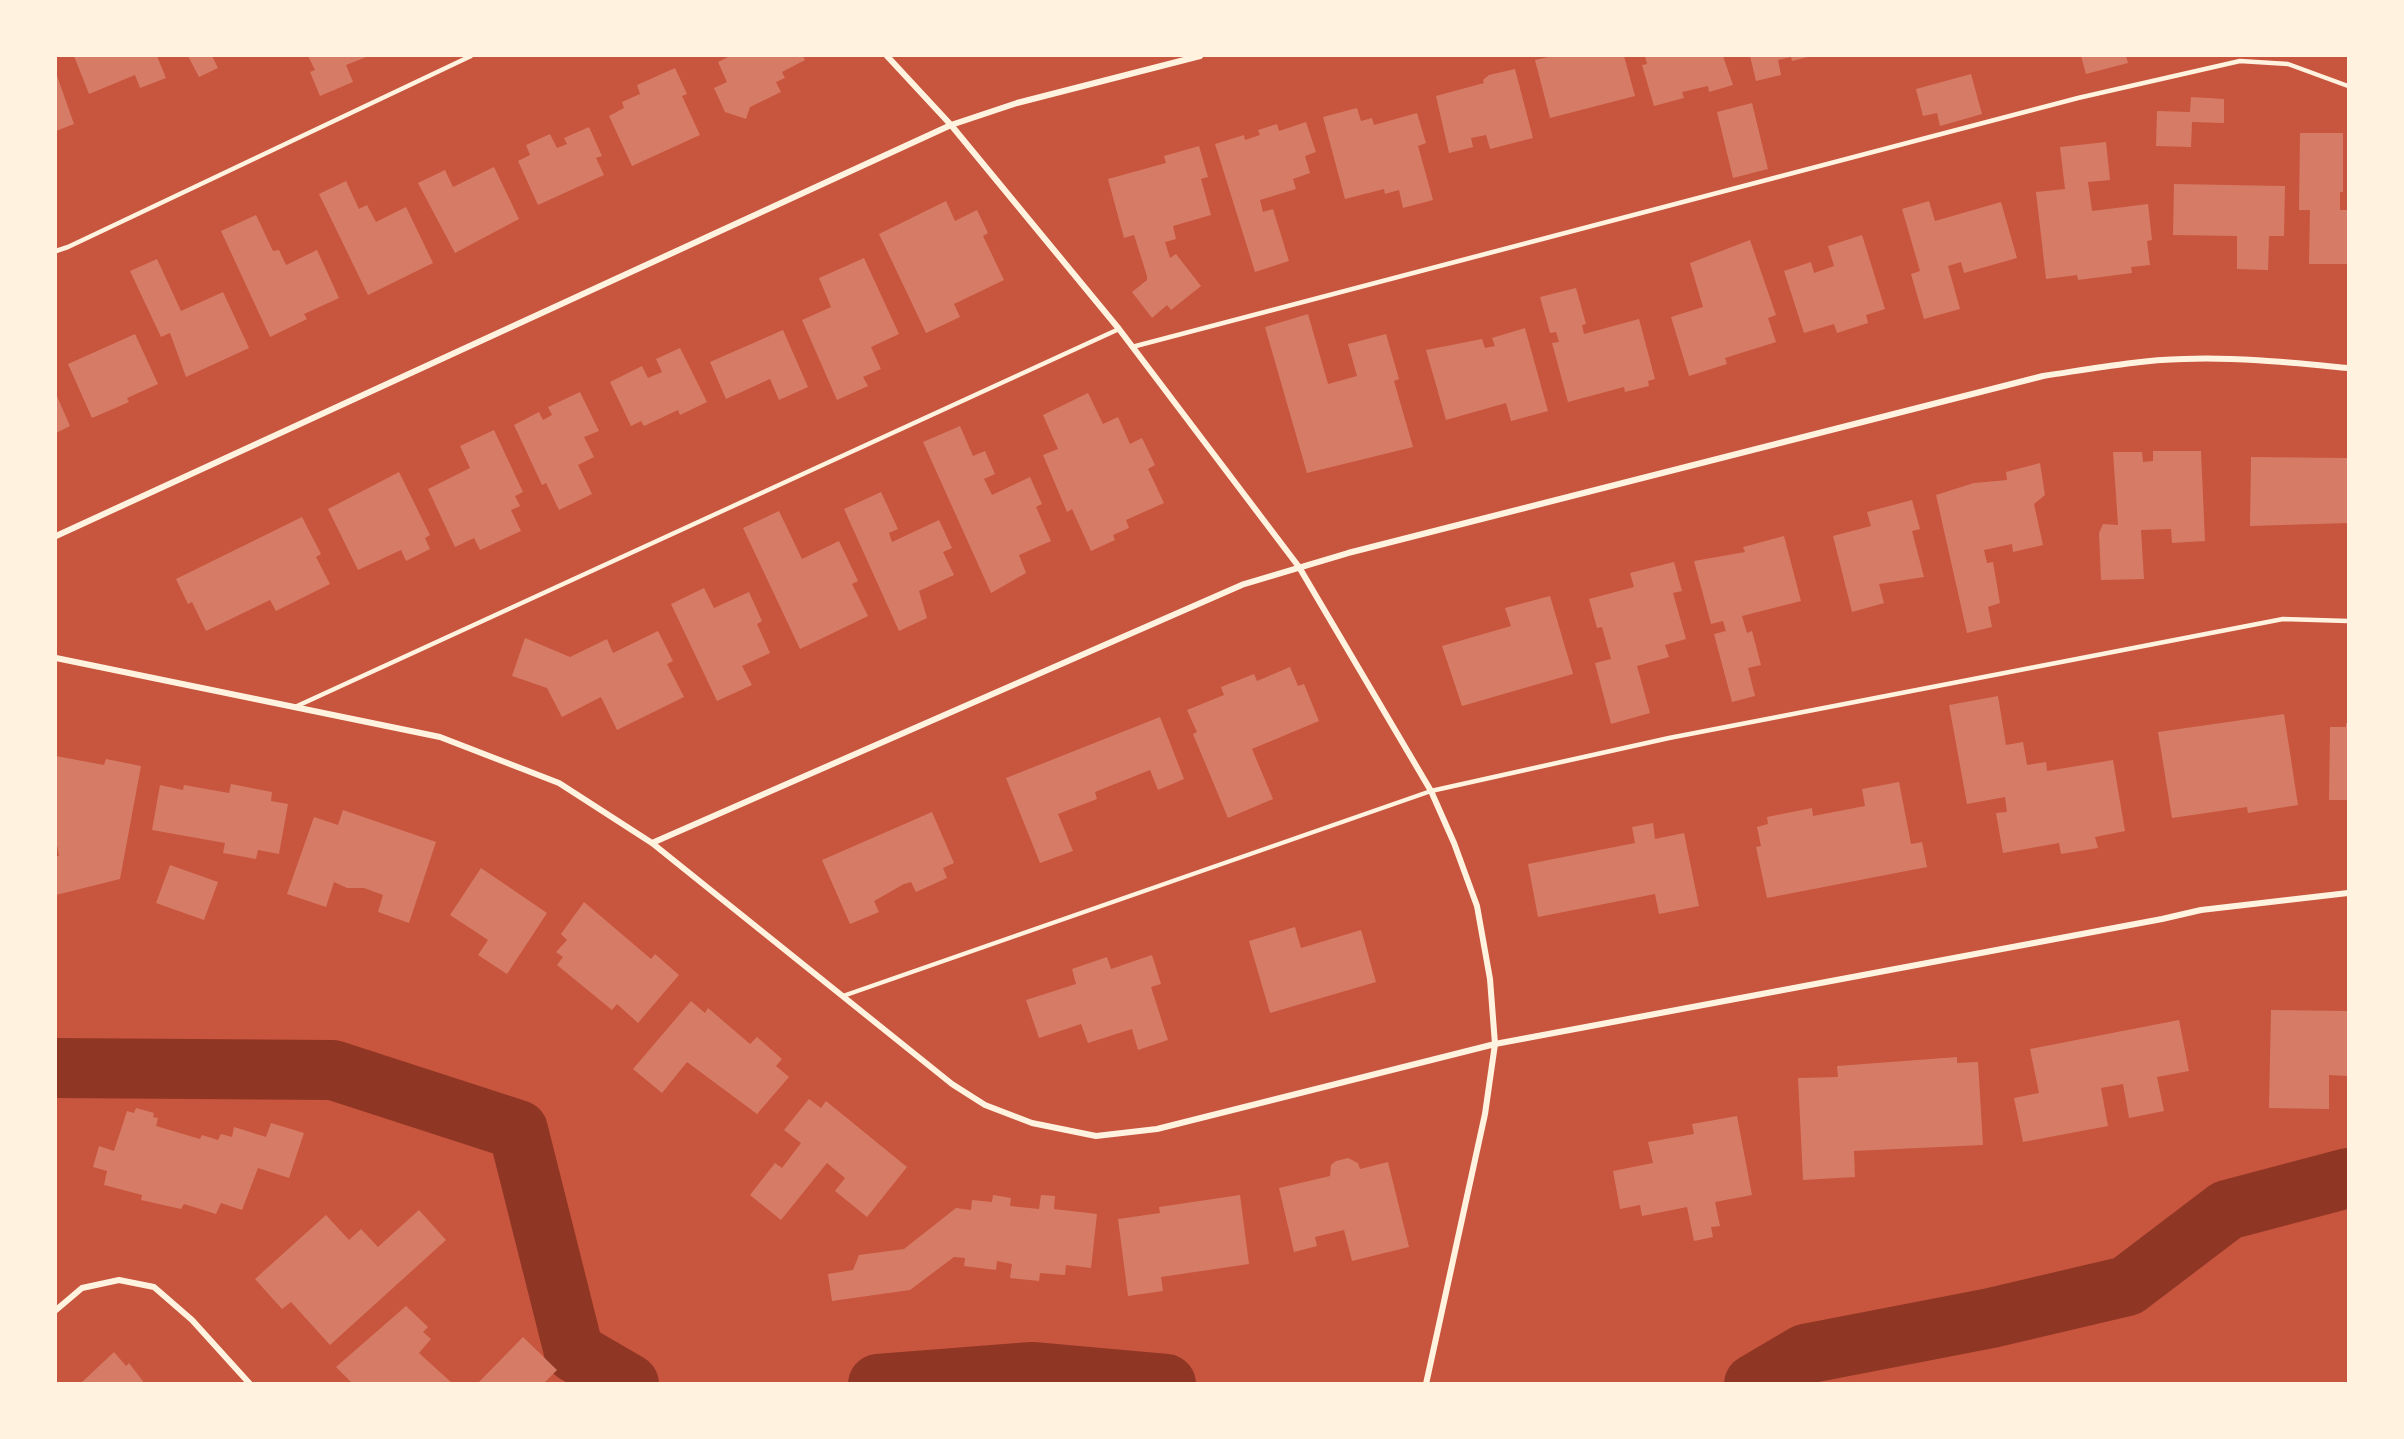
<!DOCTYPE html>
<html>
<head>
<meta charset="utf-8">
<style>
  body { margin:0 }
  #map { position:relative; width:2404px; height:1439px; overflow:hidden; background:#c8553d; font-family:"Asap Condensed",sans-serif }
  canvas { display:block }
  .frame { position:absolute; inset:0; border:57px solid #fff3e0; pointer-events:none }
</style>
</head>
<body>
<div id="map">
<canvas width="2404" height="1439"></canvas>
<div class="frame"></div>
</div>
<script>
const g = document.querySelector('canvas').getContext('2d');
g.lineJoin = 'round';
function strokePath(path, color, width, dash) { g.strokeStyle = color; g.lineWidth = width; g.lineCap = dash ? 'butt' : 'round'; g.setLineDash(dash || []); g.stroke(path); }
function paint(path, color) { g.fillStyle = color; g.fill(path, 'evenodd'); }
strokePath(new Path2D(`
  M56,1068L333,1070L518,1130L574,1352L629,1384
  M878,1384L1032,1372L1166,1384
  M1754,1384L1805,1354L1991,1318L2127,1286L2227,1210L2348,1178`), '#8f3625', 60);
paint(new Path2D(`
  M74,56H157L166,78L140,88L135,75L89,94Z
  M188,56H212L218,68L199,77Z
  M308,56H369L346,65L353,82L320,96L310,72L315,70Z
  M730,56H803L805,60L782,72L785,78L776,82L781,92L750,107L746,119L725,112L714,88L727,82L718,62Z
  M1553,56H1624L1635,96L1550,118L1535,60Z
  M1645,56H1723L1733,85L1709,92L1708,86L1682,92L1684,98L1654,106L1642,65L1647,64Z
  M1750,56H1812L1792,61L1791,57L1778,60L1781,75L1756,81Z
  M2081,56H2126L2128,63L2086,74Z
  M675,68L687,94L682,96L700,135L632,166L609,116L624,108L622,102L640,94L637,85Z
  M1515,69L1533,138L1490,149L1486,135L1471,138L1473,147L1449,153L1436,96L1484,83L1483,80L1489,75Z
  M56,73L74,124L56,131Z
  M1971,74L1982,114L1940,126L1937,113L1923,116L1916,89Z
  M2191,97L2224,99V123L2192,122L2191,147L2156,146L2157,111L2190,112Z
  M1752,103L1768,169L1733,178L1717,112Z
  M1357,108L1361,121L1372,118L1374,125L1417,113L1426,143L1418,146L1433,200L1403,208L1399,190L1385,194L1384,189L1345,199L1323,117Z
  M1306,122L1316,152L1305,156L1310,173L1293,179L1296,189L1260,200L1263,212L1273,209L1289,261L1255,272L1215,144L1244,135L1245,140L1260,135L1258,130L1277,124L1279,131Z
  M589,127L602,156L596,158L604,175L538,205L518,161L530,155L526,145L550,134L557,148L567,144L564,138Z
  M2300,133H2343V192H2340V210H2348V264H2309L2310,210H2299Z
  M2106,142L2110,180L2088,182L2092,211L2148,204L2152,240L2147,241L2150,265L2131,267L2132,273L2078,280L2077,275L2046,279L2036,192L2065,189L2060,147Z
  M1199,146L1208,177L1201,179L1211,215L1173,226L1176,239L1165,242L1170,258L1176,254L1201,286L1171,310L1167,305L1152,318L1132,292L1147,280V276L1134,235L1124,238L1108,179L1166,163L1164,156Z
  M494,167L519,219L455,253L418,183L445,170L453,187Z
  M346,181L359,209L367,205L376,222L406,207L433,263L368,295L319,194Z
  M2174,184L2285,186L2284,236H2269L2268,270L2237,269V236L2173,235Z
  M946,201L955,221L977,210L988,233L983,236L1004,280L954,304L960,317L926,333L879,234Z
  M1929,201L1935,221L2001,202L2017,258L1964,273L1961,262L1948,266L1960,309L1924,319L1911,274L1920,271L1902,209Z
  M256,215L273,251L279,250L286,265L317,250L339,298L304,314L307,319L270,337L221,231Z
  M1862,235L1885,309L1866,315L1868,323L1837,333L1834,324L1804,333L1784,271L1811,262L1814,273L1834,266L1828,246Z
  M1750,240L1776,315L1768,318L1776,342L1725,358L1727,364L1689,376L1671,317L1703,307L1690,263Z
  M864,258L899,334L871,347L881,369L863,377L868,386L837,400L802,320L831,307L819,278Z
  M157,259L181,311L223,292L249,348L186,377L170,333L161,337L130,271Z
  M1576,288L1586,324L1582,325L1584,334L1639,319L1655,379L1648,381L1649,386L1625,392L1624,387L1568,402L1552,343L1559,342L1556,332L1550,333L1540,297Z
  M1308,314L1328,384L1357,376L1348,344L1386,334L1399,379L1394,381L1413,447L1307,473L1265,327Z
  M1525,328L1548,411L1511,421L1506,403L1446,420L1426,350L1482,339L1485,348L1495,346L1492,338Z
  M783,330L808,387L779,400L770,379L726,399L710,362Z
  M135,334L158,384L127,398L129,402L92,418L68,364Z
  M680,348L707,402L680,415L678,410L644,426L641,421L631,426L610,382L642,366L648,378L662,372L656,359Z
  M580,392L599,431L584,437L594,457L578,465L592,494L559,510L546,483L542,485L514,425L539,412L543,420L552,415L548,407Z
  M1088,393L1103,424L1118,417L1130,444L1142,438L1155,465L1148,469L1164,503L1126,520L1129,528L1113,535L1115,540L1091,551L1072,509L1067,512L1043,455L1058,449L1043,415Z
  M56,394L70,426L56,433Z
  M960,426L973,456L985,451L995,474L984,479L992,495L1030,477L1042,504L1036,507L1051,541L1019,555L1026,573L991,593L923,442Z
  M494,430L523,492L515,496L520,506L511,510L521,531L480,550L474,538L455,547L428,489L470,468L460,446Z
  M2153,451H2201L2205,541L2172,543L2171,529L2141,530L2144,579L2101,580L2099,533L2103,524L2118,525L2113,452H2142L2143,462L2153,461Z
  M2251,457L2348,458V523L2250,526Z
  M2040,463L2045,495L2034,504L2043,545L2013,552L2012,544L1984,550L1987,563L1993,562L2000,603L1988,607L1992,627L1967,633L1936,495L1974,483L2007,480L2006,472Z
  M399,472L430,535L425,538L430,549L406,561L401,550L358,570L328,509Z
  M881,492L898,529L889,533L892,542L939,520L952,548L943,552L954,575L919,591L927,618L899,631L844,509Z
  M1912,500L1920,529L1912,531L1924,577L1879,584L1884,603L1852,612L1833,536L1871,526L1867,512Z
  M779,511L802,559L839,541L858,581L852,584L868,616L800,649L743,528Z
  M302,517L321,554L316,557L330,584L276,611L270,600L206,631L192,602L188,604L176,579Z
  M1784,536L1801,601L1742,616L1747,633L1752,631L1761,665L1748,668L1755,696L1732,702L1714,634L1726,631L1723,621L1711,624L1694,561L1745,552L1743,547Z
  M1674,562L1682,591L1673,593L1686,639L1665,645L1669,657L1637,666L1650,713L1611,724L1595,663L1611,659L1602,627L1597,628L1589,599L1634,587L1630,573Z
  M704,588L714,608L749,592L762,621L757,624L770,653L742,666L752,685L717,701L671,604Z
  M1550,596L1573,674L1462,706L1442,646L1511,626L1505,608Z
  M658,631L673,661L667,664L684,697L617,730L601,697L562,717L547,688L512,676L525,638L570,657L607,639L613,653Z
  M1290,667L1298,686L1304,684L1319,721L1252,749L1273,799L1228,818L1193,734L1197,732L1187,710L1224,695L1221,687L1254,674L1257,681Z
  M1998,696L2006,745L2023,742L2027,765L2046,762L2047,771L2113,760L2125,831L2095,837L2098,848L2061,854L2059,843L2003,853L1996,813L2007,812L2005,797L1967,804L1949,705Z
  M2284,714L2298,805L2248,813L2247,807L2172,818L2158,732Z
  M1160,717L1184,779L1158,790L1150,770L1095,792L1097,799L1058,814L1073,851L1040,863L1006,778Z
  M2346,723H2348V800H2329L2330,727H2346Z
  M56,756L104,765L106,759L141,766L120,879L56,895V856H59L56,839Z
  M1899,782L1911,844L1922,842L1927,867L1767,898L1756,847L1761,846L1757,827L1768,824L1767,817L1812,808L1813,816L1865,806L1862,789Z
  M231,784L272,792L271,801L288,804L279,854L258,850L256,859L223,853L225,843L152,830L160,785L183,790L184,785L229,793Z
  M343,810L436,842L409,923L378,912L383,895L364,888H347L334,882L326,907L287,894L314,817L338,825Z
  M932,812L954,863L943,868L947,878L916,892L911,882L904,884L874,901L879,912L850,924L822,860Z
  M1653,823L1655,839L1684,833L1699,906L1659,914L1655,894L1538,917L1528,864L1635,843L1632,827Z
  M170,865L218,882L204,920L156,903Z
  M481,868L547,913L507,974L478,955L488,940L450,915Z
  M584,902L651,959L655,954L679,975L638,1023L617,1004L612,1010L557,965L563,957L556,952L567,940L561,934Z
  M1295,927L1301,948L1361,930L1376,982L1270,1013L1249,941Z
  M1152,955L1161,984L1151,987L1168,1040L1138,1050L1132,1029L1088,1043L1081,1024L1039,1038L1026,1000L1076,984L1072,969L1107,957L1111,969Z
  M691,1001L705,1013L708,1008L750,1044L757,1037L782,1059L776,1066L789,1077L757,1114L687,1062L662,1093L633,1069Z
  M2271,1010L2348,1011V1076L2329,1075V1109L2269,1108Z
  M2179,1020L2189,1071L2157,1077L2164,1111L2129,1118L2123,1084L2101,1088L2108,1126L2023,1142L2014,1098L2039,1093L2030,1049Z
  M1957,1057V1063L1978,1062L1983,1145L1854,1151L1855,1177L1803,1180L1798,1078L1838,1077L1837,1066Z
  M809,1099L821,1108L826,1101L907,1167L867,1217L835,1191L845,1178L827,1163L781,1220L750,1195L775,1163L782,1168L801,1143L784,1130Z
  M136,1108L154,1113L153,1117L158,1118L156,1126L200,1139L202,1135L218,1140L221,1134L232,1137L234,1127L266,1137L271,1123L304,1133L289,1178L258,1168L242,1210L221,1203L216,1214L184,1204L181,1209L141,1200L142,1195L104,1185L107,1171L93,1167L99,1146L114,1151L127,1111L134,1113Z
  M1737,1116L1752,1195L1715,1202L1720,1226L1711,1227L1713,1237L1694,1241L1687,1207L1642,1216L1640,1205L1620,1209L1613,1171L1653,1163L1648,1142L1694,1134L1692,1124Z
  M1348,1158L1358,1163L1360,1169L1388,1162L1409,1247L1352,1261L1344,1230L1315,1237L1317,1246L1294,1252L1279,1188L1330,1176L1331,1165L1336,1161Z
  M993,1195L1011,1198L1010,1206L1039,1209L1041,1195L1055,1196L1054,1209L1097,1214L1091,1268L1066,1265L1065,1275L1040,1273L1039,1281L1010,1278L1012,1264L997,1261L996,1270L964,1266L965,1258L954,1257L910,1290L832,1301L828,1274L853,1270L859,1255L904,1249L956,1208L971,1210L972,1200L992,1202Z
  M1240,1195L1249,1264L1161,1277L1163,1291L1128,1296L1118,1219L1160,1213L1159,1207Z
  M419,1210L446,1240L330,1345L291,1302L282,1309L255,1279L326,1215L349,1240L361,1229L378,1247Z
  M406,1306L428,1327L423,1332L431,1339L419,1353L453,1384H353L336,1367Z
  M523,1337L557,1370L543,1384H477Z
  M114,1352L126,1366L129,1363L145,1384H80Z`), '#d67c66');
strokePath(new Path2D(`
  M56,251L68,247L471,56
  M1132,347L2078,98L2240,61L2288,64L2348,86
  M295,707L1119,329
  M843,996L1431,791L1669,738L2283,619L2348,621`), '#fff3e0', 4.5);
strokePath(new Path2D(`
  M887,56L951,125L1119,329L1299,567L1431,791L1454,843L1477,906L1490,979L1495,1044L1485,1114L1426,1384
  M56,536L951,125L1017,103L1200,56
  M56,658L440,737L559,783L652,843L952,1084L985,1105L1032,1123L1096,1136L1157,1129L1495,1044L2162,919L2201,910L2348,893
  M652,843L1244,584L1348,553L2043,376C2090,369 2137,360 2184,359C2239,357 2294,363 2348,368
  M56,1310L82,1288L119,1280L154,1287L192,1320L250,1384`), '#fff3e0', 6);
</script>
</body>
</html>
